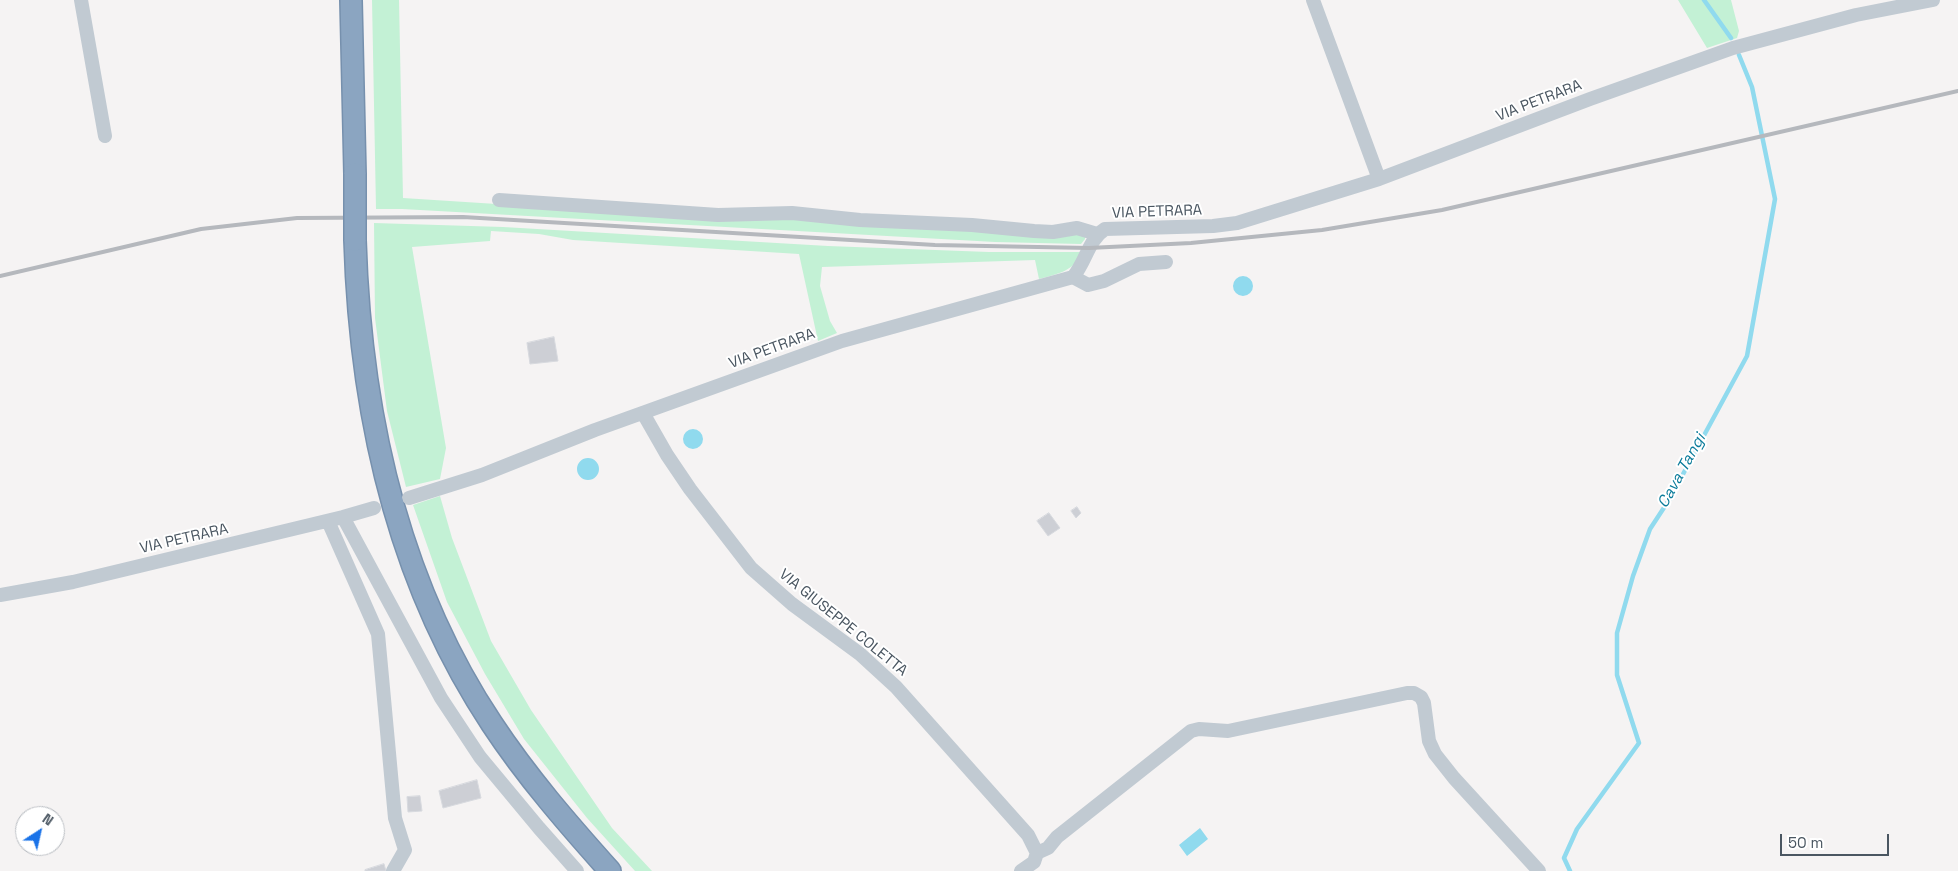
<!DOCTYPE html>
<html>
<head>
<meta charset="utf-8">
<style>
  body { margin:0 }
  #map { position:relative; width:1958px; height:871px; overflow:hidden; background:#f5f3f3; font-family:"Space Grotesk",sans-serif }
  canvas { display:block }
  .north { position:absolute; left:15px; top:806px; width:50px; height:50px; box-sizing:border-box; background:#fff; border:1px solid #b7bbc0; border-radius:50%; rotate:35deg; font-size:14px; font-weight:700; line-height:20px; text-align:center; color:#4a5661 }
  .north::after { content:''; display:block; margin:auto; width:18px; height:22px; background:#1a73e8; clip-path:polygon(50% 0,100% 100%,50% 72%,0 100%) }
  .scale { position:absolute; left:1780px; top:834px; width:109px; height:22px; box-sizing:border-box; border:2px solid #4a5661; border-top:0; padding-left:6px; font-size:15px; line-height:18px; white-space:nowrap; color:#4a5661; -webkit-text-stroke:4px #fff; paint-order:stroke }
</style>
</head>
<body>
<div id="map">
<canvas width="1958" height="871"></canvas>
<div class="north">N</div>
<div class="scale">50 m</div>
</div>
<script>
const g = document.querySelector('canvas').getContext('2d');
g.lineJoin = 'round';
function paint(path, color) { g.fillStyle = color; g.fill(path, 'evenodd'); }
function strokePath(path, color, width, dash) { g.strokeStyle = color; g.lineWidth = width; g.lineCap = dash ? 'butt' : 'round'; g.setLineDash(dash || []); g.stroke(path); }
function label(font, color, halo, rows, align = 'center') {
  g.font = font + ' "Space Grotesk",sans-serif'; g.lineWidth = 4; g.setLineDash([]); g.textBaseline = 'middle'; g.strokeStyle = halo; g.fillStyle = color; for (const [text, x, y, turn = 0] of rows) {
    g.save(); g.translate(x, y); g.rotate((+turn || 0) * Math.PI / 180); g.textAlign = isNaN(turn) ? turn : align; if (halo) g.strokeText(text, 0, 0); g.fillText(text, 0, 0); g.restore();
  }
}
paint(new Path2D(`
  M372,0H399L403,198L699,217H793L1083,234L1085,235V239L1081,244L995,242L402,209H376Z
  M1678,0H1731L1739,31L1737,38L1707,48Z
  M374,223L503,227L828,246L989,252H1084C1071,272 1061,273 1039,279L1035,260L822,267L820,286L830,321L837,333L818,341L799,254L573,240L539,234L491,231L490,241L412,247L446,448L440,479L406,487L387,411L375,318Z
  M440,496L452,538L491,641L531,710L612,828L652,871H635L587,818L524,739L485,674L447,602L413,505Z`), '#c3f1d5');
paint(new Path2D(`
  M1233 286a10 10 0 1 1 20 0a10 10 0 1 1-20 0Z
  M683 439a10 10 0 1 1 20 0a10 10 0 1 1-20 0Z
  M577 469a11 11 0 1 1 22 0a11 11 0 1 1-22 0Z
  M1200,828L1208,839L1187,856L1179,845Z`), '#90daee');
strokePath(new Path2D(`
  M1704,0L1731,38
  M1570,871L1564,858L1577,829L1639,743L1617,675V633L1633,576L1650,529L1669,500L1747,356L1775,199L1752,87L1739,55`), '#90daee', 4.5);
const building = new Path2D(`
  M554,337L558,361L530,364L527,343Z
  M1077,507L1081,513L1076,518L1071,511Z
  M1049,513L1060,528L1048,536L1037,521Z
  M477,780L481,798L443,808L439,791Z
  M420,796L422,811L408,812L407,797Z
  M384,864L386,871H365V870Z`);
paint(building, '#cdcfd5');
strokePath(building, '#d7d9de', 1);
const highway = new Path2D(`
  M351,0L355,174
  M355,240C360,410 397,581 492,724C527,777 568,824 610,871`);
strokePath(highway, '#7690ad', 24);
strokePath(new Path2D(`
  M81,0L105,136
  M1313,0L1379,179
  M499,200L718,215L792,213L860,220L972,225L1034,231L1053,232L1077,228L1097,234
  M1073,277L1088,285L1104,281L1139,264L1166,262
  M643,413L667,455L690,489L751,568L792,604L860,654L896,687L1028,835L1037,853L1034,862L1021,871
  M409,498L482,475L595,430L842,341L1073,277C1086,262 1088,240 1105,229L1213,226L1237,223L1379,179L1590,99L1733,48L1856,15L1933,0
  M343,517L441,698L480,757L539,828L577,871
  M328,521L378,634L395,818L405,850L393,871
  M0,595L73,582L343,517L374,508
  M1037,853L1048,848L1057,837L1191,731L1199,729L1228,731L1407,693H1414L1421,697L1424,703L1429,741L1435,754L1454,778L1539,871`), '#c1cad2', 14);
strokePath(highway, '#8ba5c1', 21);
strokePath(new Path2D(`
  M0,276L201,229L297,218L463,217L935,245L1089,248L1191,243L1322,230L1442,210L1958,91`), '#b5b8bd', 4);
const highwayBridge = new Path2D(`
  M355,174V240`);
strokePath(highwayBridge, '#7690ad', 24, []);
strokePath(highwayBridge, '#8ba5c1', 21);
label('15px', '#4a5661', '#fff', [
  ["VIA PETRARA",1539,101,-21],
  ["VIA PETRARA",1157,212,-2],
  ["VIA PETRARA",772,349,-20],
  ["VIA PETRARA",184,539,-13],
  ["VIA GIUSEPPE COLETTA",843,623,39]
]);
label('italic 16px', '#0c7c9b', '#fff', [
  ["Cava Tangi",1682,471,-61]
]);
</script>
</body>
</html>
